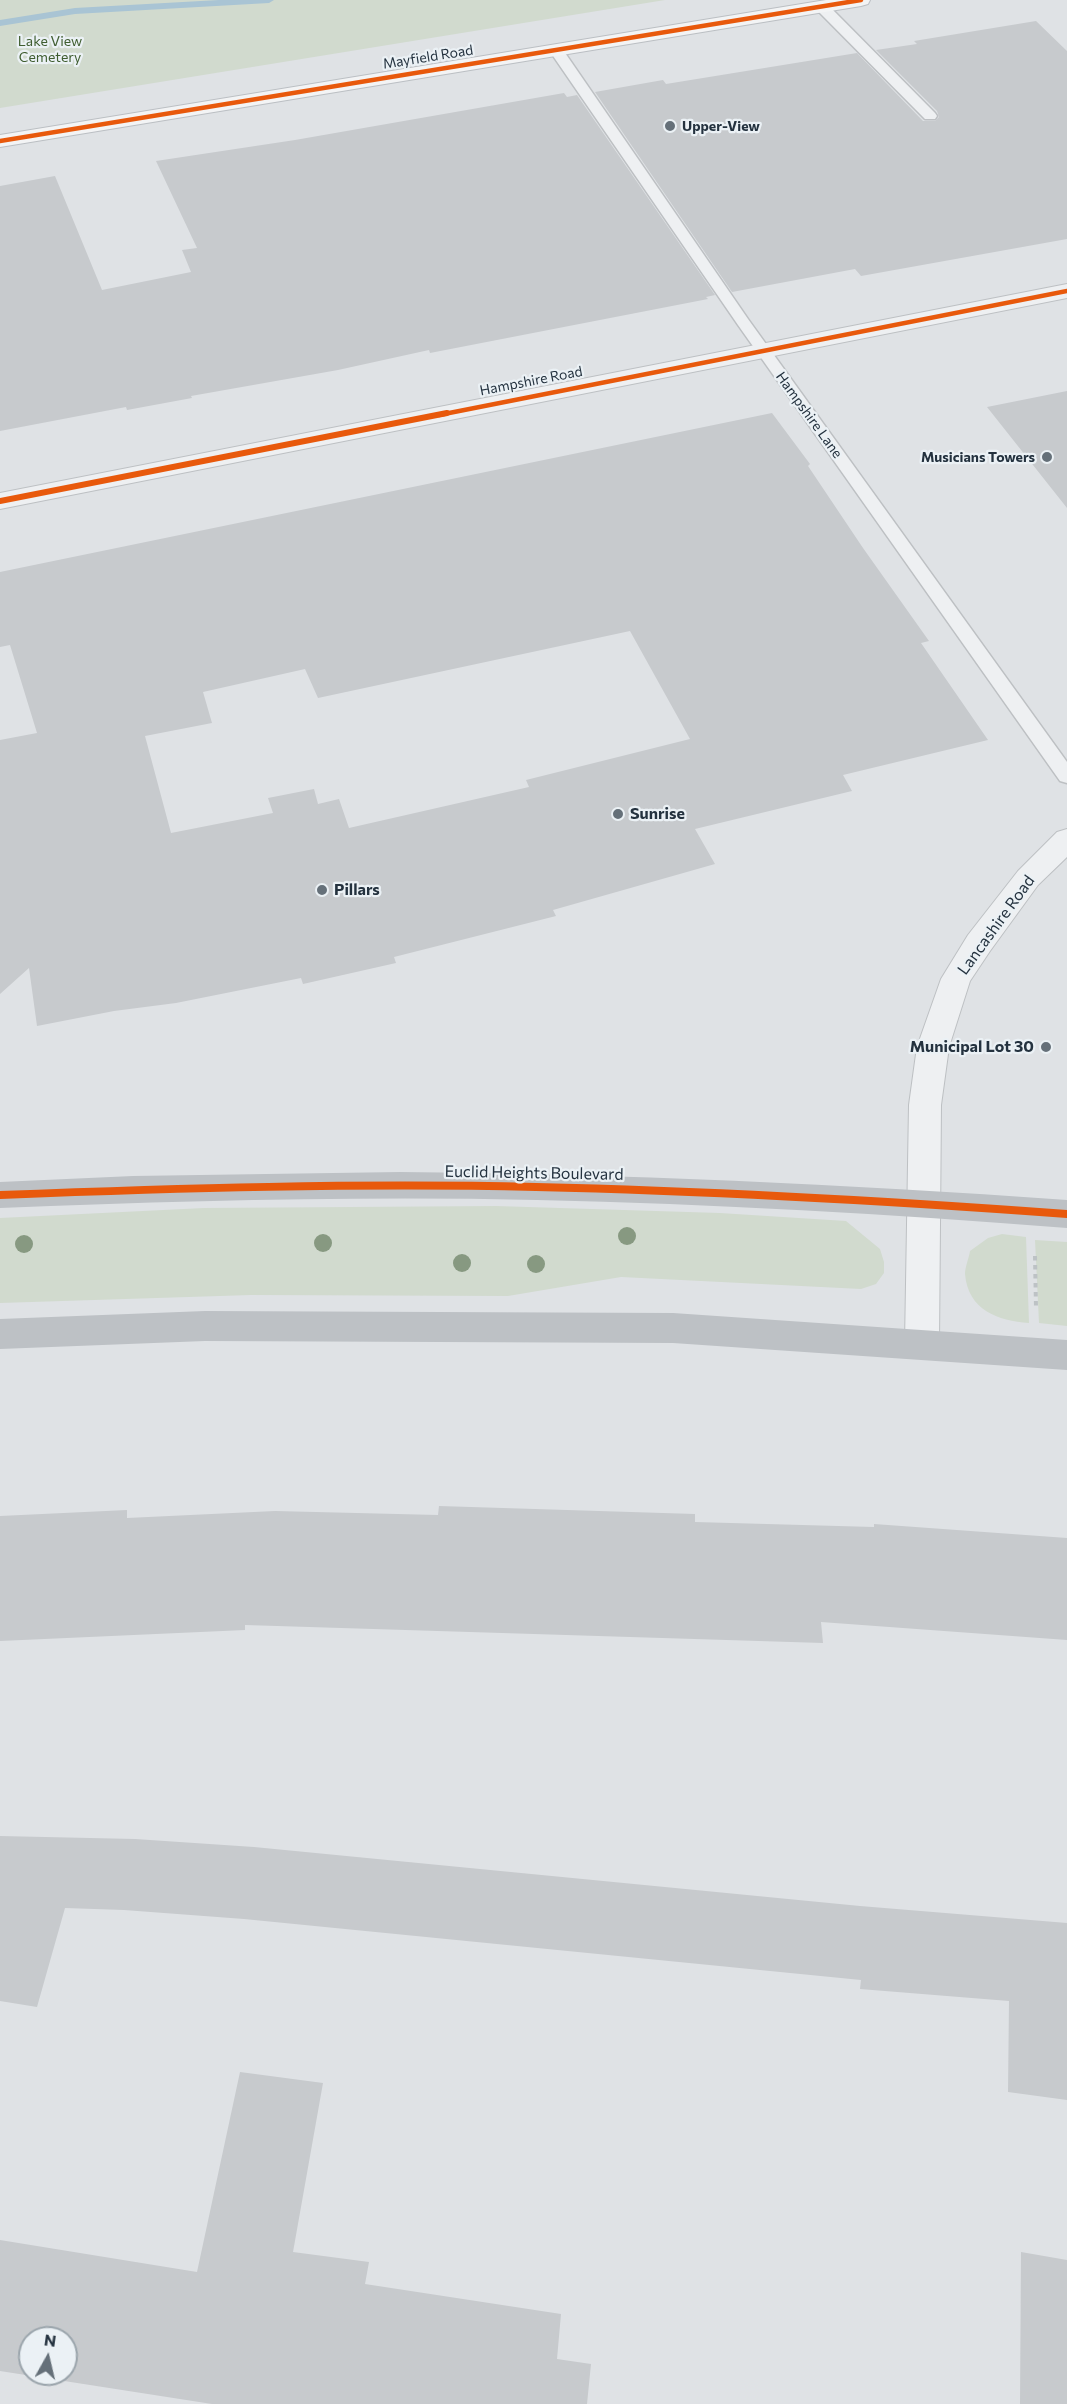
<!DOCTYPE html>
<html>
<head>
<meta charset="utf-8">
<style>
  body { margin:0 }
  #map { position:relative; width:1067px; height:2404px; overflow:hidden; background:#dfe2e5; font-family:Commissioner,sans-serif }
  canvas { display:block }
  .north { position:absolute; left:18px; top:2326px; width:60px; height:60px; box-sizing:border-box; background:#ebf1f5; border:2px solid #9ba5ac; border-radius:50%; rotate:8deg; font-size:16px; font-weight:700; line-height:24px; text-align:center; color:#24323f }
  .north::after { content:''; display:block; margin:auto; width:21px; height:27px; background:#657079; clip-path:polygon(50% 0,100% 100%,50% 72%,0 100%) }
</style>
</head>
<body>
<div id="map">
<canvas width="1067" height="2404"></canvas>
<div class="north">N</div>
</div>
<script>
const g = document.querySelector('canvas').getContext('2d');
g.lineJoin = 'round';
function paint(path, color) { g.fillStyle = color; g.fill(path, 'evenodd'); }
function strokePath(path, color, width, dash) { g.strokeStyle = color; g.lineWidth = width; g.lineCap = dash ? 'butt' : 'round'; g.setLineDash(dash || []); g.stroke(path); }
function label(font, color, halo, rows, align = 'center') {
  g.font = font + ' Commissioner,sans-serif'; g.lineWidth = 4.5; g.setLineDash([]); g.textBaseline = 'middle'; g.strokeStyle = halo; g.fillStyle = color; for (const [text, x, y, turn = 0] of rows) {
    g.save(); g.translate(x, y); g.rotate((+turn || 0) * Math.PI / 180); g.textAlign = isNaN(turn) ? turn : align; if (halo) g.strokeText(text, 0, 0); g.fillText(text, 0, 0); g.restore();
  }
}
paint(new Path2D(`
  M0,0H665L0,108Z
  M496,1206L720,1213L846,1221L880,1249L884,1262V1273L876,1284L861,1289L621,1277L508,1296L251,1295L0,1303V1218L204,1208Z
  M1002,1234L1026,1237L1029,1323C998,1321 968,1310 965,1274C965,1267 969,1258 970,1251L988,1238Z
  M1035,1240L1067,1242V1326L1039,1323Z`), '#d1dace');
paint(new Path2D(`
  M219,0H274L269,3L75,14L0,26V20L75,8Z`), '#a9c4d4');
paint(new Path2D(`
  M1036,21L1067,51V239L861,276L855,269L732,292L595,92L663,80L666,84L857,53L923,121H935L939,117L937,111L876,50L917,44L914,41Z
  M564,93L567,97L577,95L715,295L706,297L708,299L430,353L429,350L338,370L191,396L192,398L127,410L126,407L0,431V186L55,176L102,290L191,272L182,250L197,248L156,161L295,140Z
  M1067,391V508L987,407Z
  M772,413L810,464L808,466L863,548L929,641L921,643L988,740L843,775L852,791L695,829L715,864L553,910L556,916L394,957L396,963L303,984L301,978L176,1003L114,1011L37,1026L29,968L0,994V740L37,733L10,645L0,647V572ZM630,631L690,739L526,780L529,787L349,828L339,799L318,804L314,789L268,798L273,813L171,833L145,736L212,723L203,692L305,669L318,698Z
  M439,1506L695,1514V1522L874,1527V1524L1067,1538V1640L821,1622L823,1643L245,1625V1630L0,1641V1516L127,1510V1518L275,1511L438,1515Z
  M0,1836L135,1839L254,1847L860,1906L1067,1923V2100L1008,2092L1009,2001L860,1989L861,1980L244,1919L124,1910L65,1908L37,2007L0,2001Z
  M240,2072L323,2083L293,2252L369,2262L365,2284L561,2314L557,2359L591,2364L587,2404H212L0,2371V2240L197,2272ZM30,2338H66V2374H30Z
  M1021,2252L1067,2260V2404H1020Z`), '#c7cacd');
const lane = new Path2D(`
  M822,3L827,4L935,113L937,116L935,119H925L817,10L816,7Z
  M556,46L561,47L748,319L1067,762V783L1060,781L738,325L549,50Z`);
const street = new Path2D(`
  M1067,284V298L0,509V493Z
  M1067,829V857L1038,885L990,951L970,981L949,1047L941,1105L939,1343L934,1354L922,1358L910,1354L905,1343L909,1105L917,1047L941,979L968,935L1018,871L1057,832Z`);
const primary = new Path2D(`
  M826,0H870L868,4L861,6L0,147V135Z`);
strokePath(lane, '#bdc0c3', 3);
strokePath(street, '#bdc0c3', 2);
strokePath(primary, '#bbbfc3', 2);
strokePath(new Path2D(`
  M1035,1256L1036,1308`), '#bdc2c5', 4, [4.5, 4.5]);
paint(lane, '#eef0f2');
paint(street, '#eef0f2');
paint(new Path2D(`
  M400,1172C623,1174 845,1184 1067,1200V1228C890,1214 714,1204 537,1200C358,1196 179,1201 0,1208V1182L133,1176Z
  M205,1311L673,1313L1067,1340V1370L673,1343L205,1341L0,1349V1319Z`), '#bdc1c5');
paint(primary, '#f3f4f5');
strokePath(new Path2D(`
  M0,141L861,0
  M439,415L1067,291`), '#e8590c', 4.5);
strokePath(new Path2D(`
  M0,501L447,413`), '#e8590c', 6);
strokePath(new Path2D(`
  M0,1195C179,1188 358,1183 536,1187C714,1191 890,1201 1067,1214`), '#e8590c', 8);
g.fillStyle = '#879981';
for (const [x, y] of [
  [627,1236],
  [323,1243],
  [24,1244],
  [462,1263],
  [536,1264]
]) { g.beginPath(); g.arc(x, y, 9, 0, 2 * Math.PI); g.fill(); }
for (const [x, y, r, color] of [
  [670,126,6,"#657079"],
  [1047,457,6,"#657079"],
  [618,814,6,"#657079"],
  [322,890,6,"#657079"],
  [1046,1047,6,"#657079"]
]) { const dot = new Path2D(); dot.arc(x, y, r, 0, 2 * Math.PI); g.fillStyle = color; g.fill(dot); strokePath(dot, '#ebf1f5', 2); }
label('14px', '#3f5d30', '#ebf1f5', [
  ["Lake View",50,41],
  ["Cemetery",50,57]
]);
label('14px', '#24323f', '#ebf1f5', [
  ["Mayfield Road",428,57,-9],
  ["Hampshire Road",531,381,-11],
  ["Hampshire Lane",809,415,54]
]);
label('bold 14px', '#24323f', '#ebf1f5', [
  ["Upper-View",682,126],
  ["Musicians Towers",1035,457,"right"]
], 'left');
label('bold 16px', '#24323f', '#ebf1f5', [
  ["Sunrise",630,814],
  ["Pillars",334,890],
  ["Municipal Lot 30",1034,1047,"right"]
], 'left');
label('16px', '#24323f', '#ebf1f5', [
  ["Lancashire Road",996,925,-54],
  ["Euclid Heights Boulevard",534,1173,1]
]);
</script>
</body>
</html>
